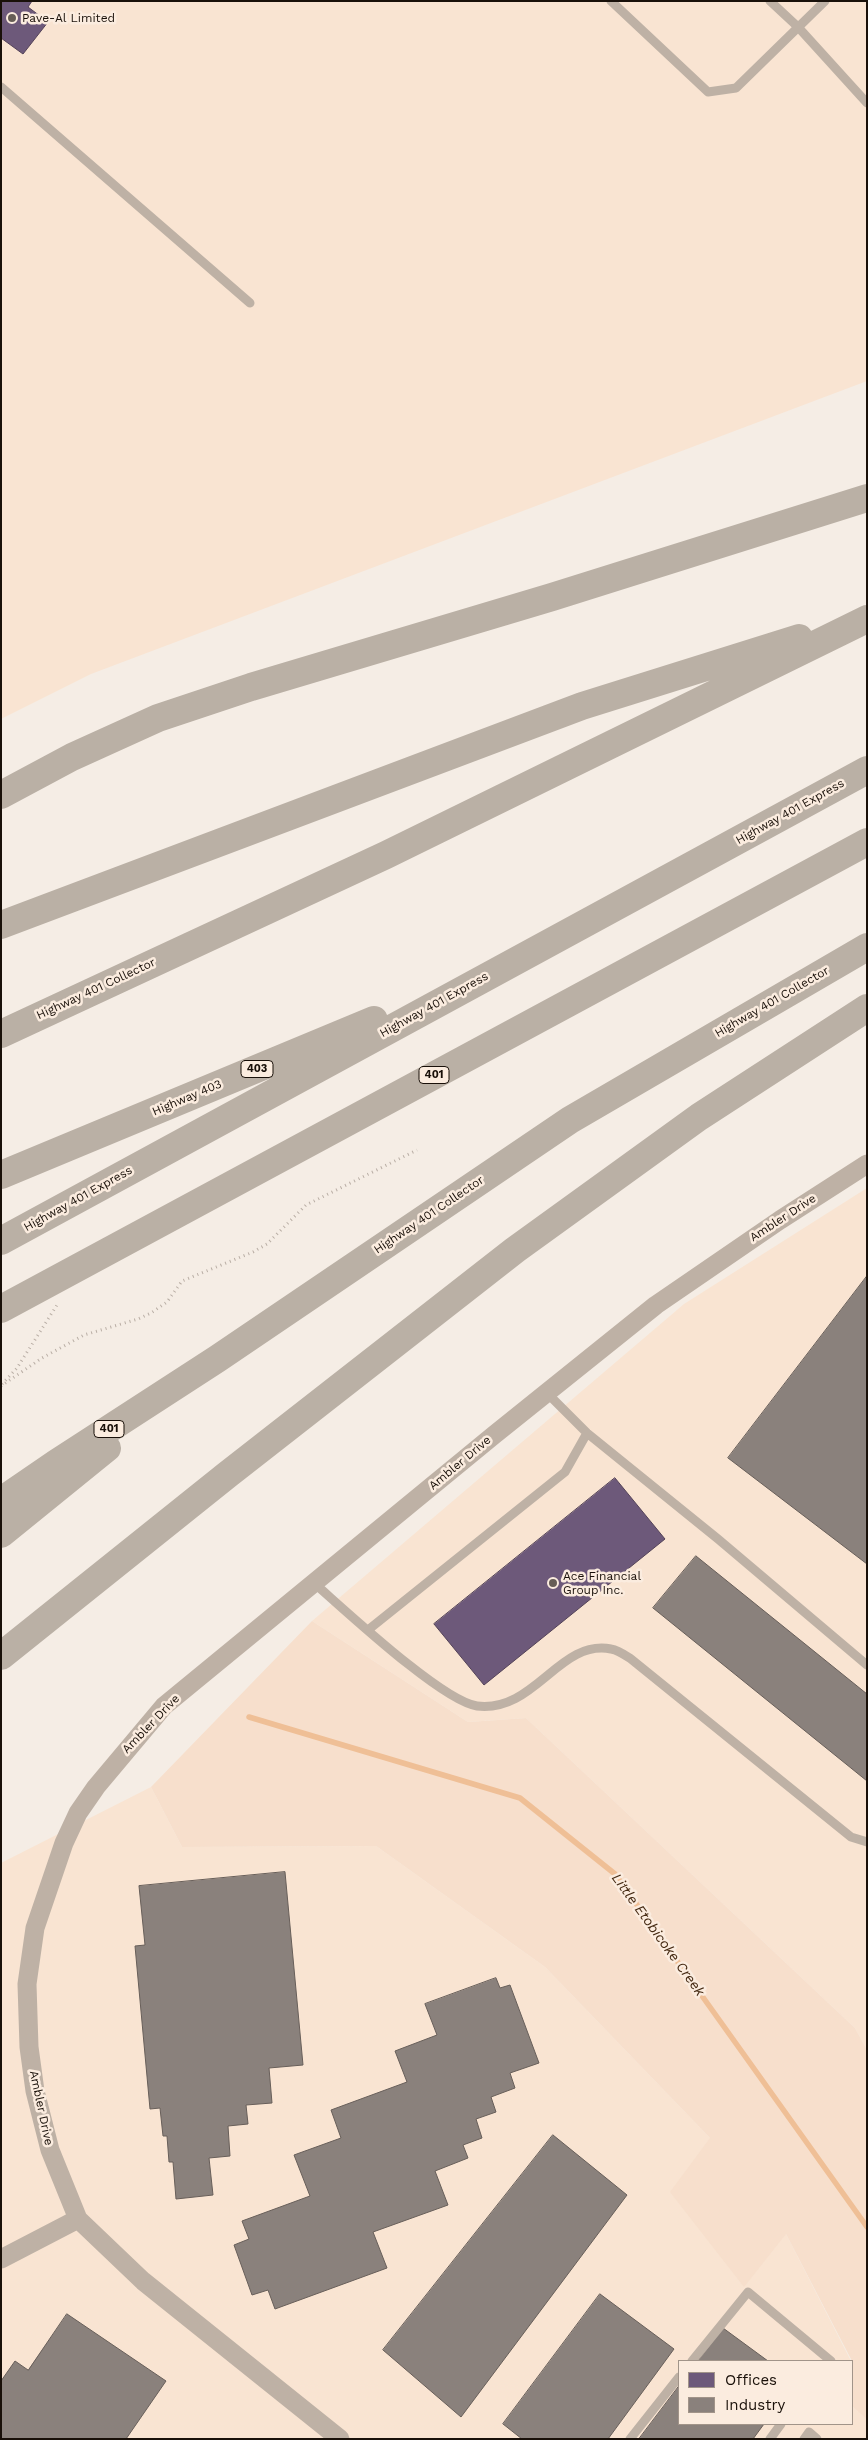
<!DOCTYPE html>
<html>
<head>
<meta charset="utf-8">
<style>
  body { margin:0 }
  #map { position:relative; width:868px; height:2440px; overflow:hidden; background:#f5ede5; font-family:"Work Sans",sans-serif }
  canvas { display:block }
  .frame { position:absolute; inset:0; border:2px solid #191009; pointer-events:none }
  .legend { position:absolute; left:678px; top:2360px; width:175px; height:65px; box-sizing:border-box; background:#fbecdf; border:1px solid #a19489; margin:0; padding:6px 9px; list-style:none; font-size:15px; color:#191009 }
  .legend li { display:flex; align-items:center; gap:10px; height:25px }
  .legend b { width:25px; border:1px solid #a19489 }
</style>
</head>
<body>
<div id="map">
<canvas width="868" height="2440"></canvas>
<div class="frame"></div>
<ul class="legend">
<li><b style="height:14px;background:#6d597a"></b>Offices</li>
<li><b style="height:14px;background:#8a817c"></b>Industry</li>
</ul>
</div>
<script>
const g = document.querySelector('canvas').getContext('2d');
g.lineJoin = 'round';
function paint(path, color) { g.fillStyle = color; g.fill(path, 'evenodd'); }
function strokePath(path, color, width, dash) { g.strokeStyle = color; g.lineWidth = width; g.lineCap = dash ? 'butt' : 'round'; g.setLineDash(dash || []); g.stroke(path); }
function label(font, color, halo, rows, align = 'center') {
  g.font = font + ' "Work Sans",sans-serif'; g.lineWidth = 5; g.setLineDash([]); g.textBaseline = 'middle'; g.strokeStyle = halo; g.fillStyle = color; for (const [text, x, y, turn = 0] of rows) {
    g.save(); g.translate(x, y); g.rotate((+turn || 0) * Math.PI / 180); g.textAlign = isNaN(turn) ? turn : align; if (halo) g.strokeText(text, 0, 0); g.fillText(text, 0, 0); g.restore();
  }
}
paint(new Path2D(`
  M1,1H867V381L91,674L1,719Z
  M867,1188V2050L855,2028L526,1718L468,1722L312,1621L684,1304Z
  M151,1787L182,1847L376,1846L545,1967L711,2139L786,2234L851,2361H679V2424H852V2406L867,2420V2439H1V1863Z`), '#f9e4d2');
paint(new Path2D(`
  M312,1621L468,1722L526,1718L855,2028L867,2050V2420L852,2406V2361L786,2234L744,2287L670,2192L710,2138L545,1967L376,1846L182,1847L151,1787Z`), '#f7dfcc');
const offices = new Path2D(`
  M1,1H32L28,7L48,22L23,54L1,38Z
  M615,1478L665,1539L484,1685L434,1624Z`);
paint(offices, '#6d597a');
strokePath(offices, '#544358', 1);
const industry = new Path2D(`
  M867,1276V1564L728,1458Z
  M696,1556L867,1694V1781L653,1608Z
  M285,1872L303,2065L269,2068L272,2103L246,2105L248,2124L228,2126L230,2156L209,2158L213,2195L176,2199L173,2162H169L167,2136H163L160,2108L150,2109L135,1946L145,1945L139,1886Z
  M496,1978L500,1988L510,1985L539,2063L510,2073L515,2088L491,2097L496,2112L476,2119L482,2138L463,2145L468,2158L435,2171L448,2205L373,2232L387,2268L275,2309L268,2290L252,2295L234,2245L249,2239L242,2221L310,2196L294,2155L341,2138L331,2110L407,2082L395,2051L437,2035L425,2004Z
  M553,2135L627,2195L461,2417L383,2350Z
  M600,2294L674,2349L608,2439H522L503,2424Z
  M67,2314L166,2381L126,2439H1V2381L15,2361L28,2370Z
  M723,2328L768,2361H698Z
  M679,2386V2424H764L753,2439H639Z`);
paint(industry, '#8a817c');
strokePath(industry, '#685f5a', 1);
strokePath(new Path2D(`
  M249,1717L520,1798L615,1874L867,2227`), '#efbf96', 5.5);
strokePath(new Path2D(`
  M2,1384L17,1368L57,1305
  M1,1386L42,1358L84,1335L138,1319L151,1313L167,1302L182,1281L253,1252L267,1244L306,1205L417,1150`), '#b9aea5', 3, [1, 4]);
strokePath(new Path2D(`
  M611,1L708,92L736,88L825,1
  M770,1L798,27L867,103
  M1,87L250,303
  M546,1392L587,1433L718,1539L867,1665
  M314,1583C345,1610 442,1701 477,1706C535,1713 559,1639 611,1649C618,1650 625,1655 631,1659L851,1837L867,1842
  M368,1630L565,1472L587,1433
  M692,2361L748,2292L831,2361
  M630,2439L679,2377
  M770,2439L781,2424
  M804,2439L809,2432L817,2439`), '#beb1a5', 9);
strokePath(new Path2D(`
  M1,2259L78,2219
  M340,2439L143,2281L78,2219L50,2150L35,2091L29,2047L27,1984L35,1928L64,1843L78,1813L96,1787L164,1706L494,1435L656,1305L780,1220L867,1164`), '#beb1a5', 19);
strokePath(new Path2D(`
  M1,795L72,757L158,718L251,687L552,597L867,498
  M1,925L582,706L799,638
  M1,1034L386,855L867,619
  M1,1175L374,1020
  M1,1241L867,770
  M1,1309L867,842
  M1,1501L55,1464L217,1359L570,1120L867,947
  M1,1534L107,1448
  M1,1656L227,1475L515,1250L699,1117L867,1008`), '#bab0a5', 28);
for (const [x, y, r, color] of [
  [12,18,5,"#665d56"],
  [553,1583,5,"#665d56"]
]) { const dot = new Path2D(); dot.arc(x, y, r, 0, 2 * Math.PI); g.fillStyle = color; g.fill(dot); strokePath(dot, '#fbecdf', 2); }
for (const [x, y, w] of [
  [257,1069,32],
  [434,1075,30],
  [109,1429,30]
]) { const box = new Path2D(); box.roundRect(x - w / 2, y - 8.5, w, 17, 4); g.fillStyle = '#fbecdf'; g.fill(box); strokePath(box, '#191009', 1); }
label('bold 11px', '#191009', null, [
  ["403",257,1069],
  ["401",434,1075],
  ["401",109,1429]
]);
label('12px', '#191009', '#fbecdf', [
  ["Pave-Al Limited",22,18],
  ["Ace Financial",563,1576],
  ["Group Inc.",563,1590]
], 'left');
label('12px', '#191009', '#fbecdf', [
  ["Highway 401 Express",790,812,-29],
  ["Highway 401 Collector",96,989,-25],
  ["Highway 401 Collector",772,1002,-30],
  ["Highway 401 Express",434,1005,-29],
  ["Highway 403",187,1098,-23],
  ["Highway 401 Express",78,1199,-29],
  ["Highway 401 Collector",429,1215,-34],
  ["Ambler Drive",783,1218,-33],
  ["Ambler Drive",460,1463,-40],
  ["Ambler Drive",151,1724,-46],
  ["Ambler Drive",41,2108,78]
]);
label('italic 14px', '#462b14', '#fbecdf', [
  ["Little Etobicoke Creek",658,1935,54]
]);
</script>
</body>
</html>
